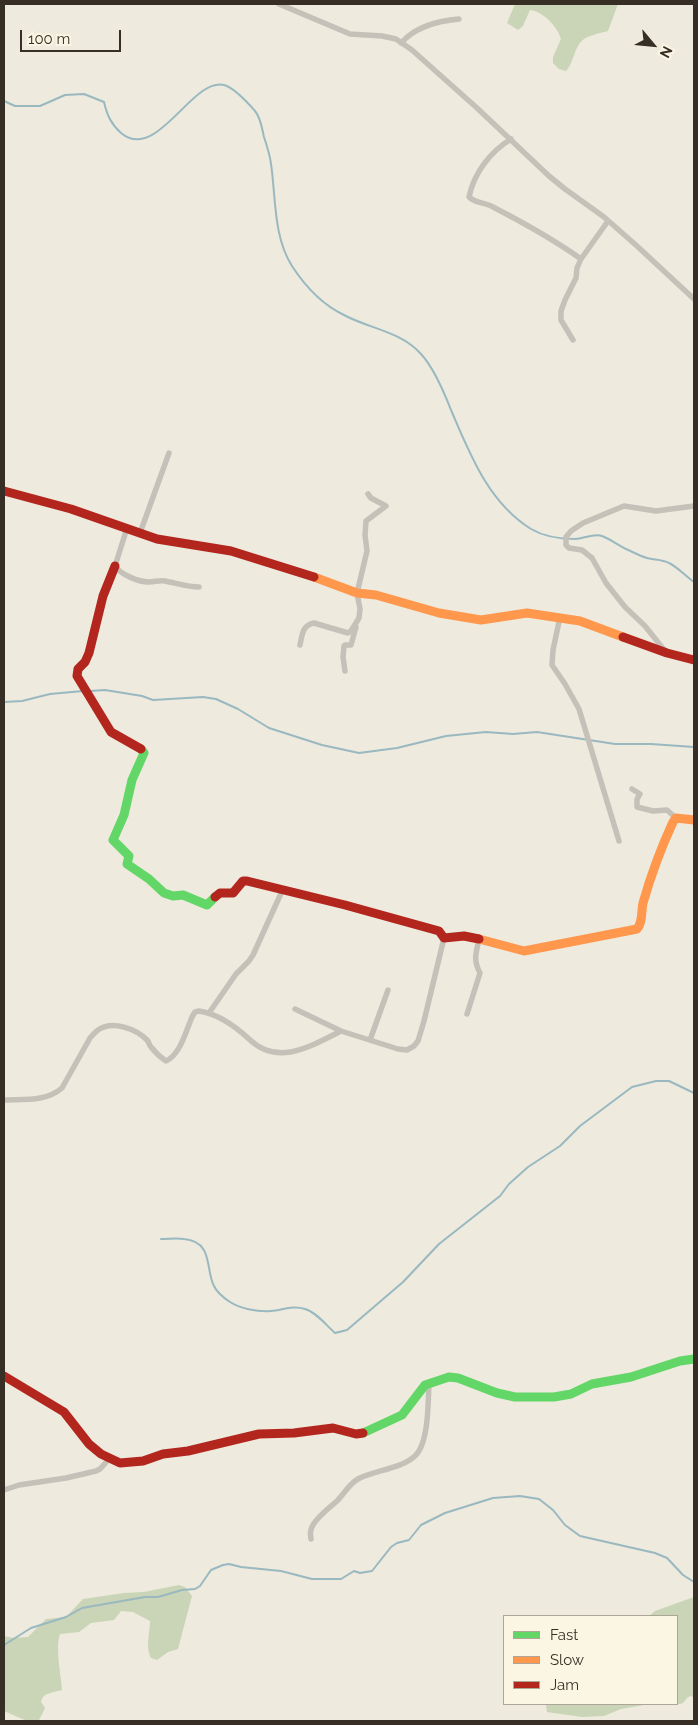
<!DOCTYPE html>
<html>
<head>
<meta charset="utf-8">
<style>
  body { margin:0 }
  #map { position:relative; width:698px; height:1725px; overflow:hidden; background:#eeeade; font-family:Raleway,sans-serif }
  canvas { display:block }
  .frame { position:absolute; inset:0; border:5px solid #372f26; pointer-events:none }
  .legend { position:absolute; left:503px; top:1615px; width:175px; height:90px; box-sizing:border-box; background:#fbf6e4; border:1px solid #ada698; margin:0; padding:6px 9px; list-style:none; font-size:15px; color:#372f26 }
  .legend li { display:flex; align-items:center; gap:10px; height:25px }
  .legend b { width:25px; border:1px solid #ada698 }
  .north { position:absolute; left:628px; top:20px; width:50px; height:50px; -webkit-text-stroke:4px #fbf6e4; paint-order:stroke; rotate:118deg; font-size:14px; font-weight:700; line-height:20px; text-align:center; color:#372f26 }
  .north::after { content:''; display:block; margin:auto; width:18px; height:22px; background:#372f26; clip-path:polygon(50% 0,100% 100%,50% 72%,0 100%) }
  .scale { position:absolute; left:20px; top:30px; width:101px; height:22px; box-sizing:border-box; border:2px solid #372f26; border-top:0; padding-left:6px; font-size:15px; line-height:18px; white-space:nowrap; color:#372f26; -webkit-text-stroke:4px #fbf6e4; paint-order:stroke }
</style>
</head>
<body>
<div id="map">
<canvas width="698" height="1725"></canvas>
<div class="frame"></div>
<ul class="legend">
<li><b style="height:6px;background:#63d668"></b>Fast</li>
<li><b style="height:6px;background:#ff974d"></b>Slow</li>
<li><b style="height:6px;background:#b3261e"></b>Jam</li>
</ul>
<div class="north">N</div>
<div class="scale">100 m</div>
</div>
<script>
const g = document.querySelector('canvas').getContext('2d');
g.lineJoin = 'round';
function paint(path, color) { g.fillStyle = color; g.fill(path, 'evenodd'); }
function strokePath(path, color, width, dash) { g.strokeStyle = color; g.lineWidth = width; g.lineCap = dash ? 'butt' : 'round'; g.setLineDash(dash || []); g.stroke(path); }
paint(new Path2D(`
  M515,4H618L608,31C601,33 590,35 584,39C574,46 574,63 566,71L559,69L553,63V57L561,39C557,26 544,12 530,10L523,26L518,30L507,23Z
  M179,1585L185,1587L192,1596L178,1649L168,1652L157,1660L151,1658C145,1647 150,1633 150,1621L133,1612L121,1611L114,1620L91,1623L79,1632L60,1634C55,1647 61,1675 62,1690C53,1693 43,1692 41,1702L45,1708L39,1720L27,1721L4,1711V1636L14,1638L28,1637L46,1619L66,1617L83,1599L124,1593L144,1592Z
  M694,1597V1698L691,1696L688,1697L683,1703L680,1704L644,1705L621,1709L604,1716L582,1717L547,1712L546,1704H677V1616H649L655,1611Z`), '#c9d5b6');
strokePath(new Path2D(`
  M4,101L15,106H40L65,95L84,94L104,102C107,115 111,124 121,133C157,163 192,77 224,85C235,88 248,103 255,111C261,118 262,129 264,137C267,146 270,155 271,164C276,197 273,236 292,266C305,286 323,305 344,315C370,329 400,331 421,354C434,368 444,392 451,410C470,454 488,502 531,529C543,536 560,539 575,539C584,539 593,533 602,536C610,539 618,545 626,549C633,552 640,556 647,558C654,560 662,559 669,563C679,568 685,576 694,582
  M90,691L105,690L142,696L153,700L203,697L216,699L238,709L269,728L322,745L359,753L397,748L446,736L486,732L513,734L537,732L615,744H651L694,747
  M4,702L22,701L50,694L83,691
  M161,1239C169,1239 177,1238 184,1239C214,1242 205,1269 214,1286C217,1293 224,1298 230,1302C241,1309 258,1312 271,1311C283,1310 293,1305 305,1309C316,1312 326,1325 335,1333L347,1330L403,1282L439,1244L500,1196L509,1184L528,1167L560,1146L580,1126L632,1087L656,1081H669L694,1093
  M4,1645L31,1628L66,1617L82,1608L145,1597H158L182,1590L195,1589L200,1586L211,1570L223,1565L229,1564L241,1567L281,1571L312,1579H341L354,1571L360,1573L372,1571L391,1547L397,1543L409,1540L421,1525L445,1513L493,1498L520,1496L539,1499L553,1510L565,1525L580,1536L655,1553L667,1558L683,1575L694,1582`), '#99b8c0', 2);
strokePath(new Path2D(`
  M279,4L350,34L382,36L396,39L412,50L477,108L549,176L565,189L604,217L637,246L694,299
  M401,43C416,26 438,21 459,19
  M511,139C490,152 474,173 469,197C476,204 485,202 493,207C524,223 553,239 581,259
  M573,340L561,320V311L565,300L576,278L577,268L581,259L608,221
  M127,528L115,566C121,575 139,582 149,582C155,582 159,580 165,581C176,583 188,587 199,587
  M140,533L169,453
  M560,617L553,650L552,665L565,684L579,709L619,841
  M300,645C302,636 302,625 314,623L348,633L351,631L359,618L360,609L357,593L367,551L365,535L366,521L386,506L371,498L368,494
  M665,651L645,626L625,607L606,583L592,558L582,550L569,548L566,545V537L571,531L583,523L624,506L656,511L694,506
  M345,671L343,657L344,646L345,645H351L356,627
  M632,789L640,794L637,799V807L653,811L667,810L676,818
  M295,1009L341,1031
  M209,1013L236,974L249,961L253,955L283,889
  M467,1014L480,973C473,960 476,953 479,939
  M370,1040L388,990
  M4,1100C24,1099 46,1102 62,1088L90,1038C93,1035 95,1032 98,1030C113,1020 136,1029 147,1040C149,1042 149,1045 151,1047C155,1052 160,1057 166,1061C180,1055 186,1031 192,1017L195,1012L199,1011C219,1014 235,1026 249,1039C278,1067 311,1046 341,1031L398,1049L407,1050L414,1046L418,1041L424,1021L444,938
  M4,1490L19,1485L66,1478L96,1471L100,1469L109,1459
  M311,1539C310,1533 310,1530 313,1525C318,1516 329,1508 337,1501C344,1494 349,1484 358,1479C375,1470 401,1469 415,1456C429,1443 428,1402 429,1383`), '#c6c1b8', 5.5);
strokePath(new Path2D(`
  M141,749L144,753L132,780L124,815L113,840L129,856L127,864L149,879L164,893L173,896L183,895L207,905L215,897
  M363,1433L402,1415L425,1385L449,1377L458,1378L497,1393L515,1397H554L571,1394L592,1384L631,1377L680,1361L694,1359`), '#63d668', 9);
strokePath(new Path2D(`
  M314,577L357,593L376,595L439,613L481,620L527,613L580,621L623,637
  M479,939L524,951L637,929C643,922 641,912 643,903C651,875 661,848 673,822L676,818L694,820`), '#ff974d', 9);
strokePath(new Path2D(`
  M4,491L71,509L157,539L231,551L314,577
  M115,566L103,596L89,653L85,662L78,669L77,676L111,732L141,749
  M623,637L667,653L694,660
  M215,897L220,893H233L243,881H247L345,905L439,931L444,938L464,936L479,939
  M4,1376L64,1412L89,1444L101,1454L120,1463L143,1461L163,1454L188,1451L259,1434L294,1433L333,1428L356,1434L363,1433`), '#b3261e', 9);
</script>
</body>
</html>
